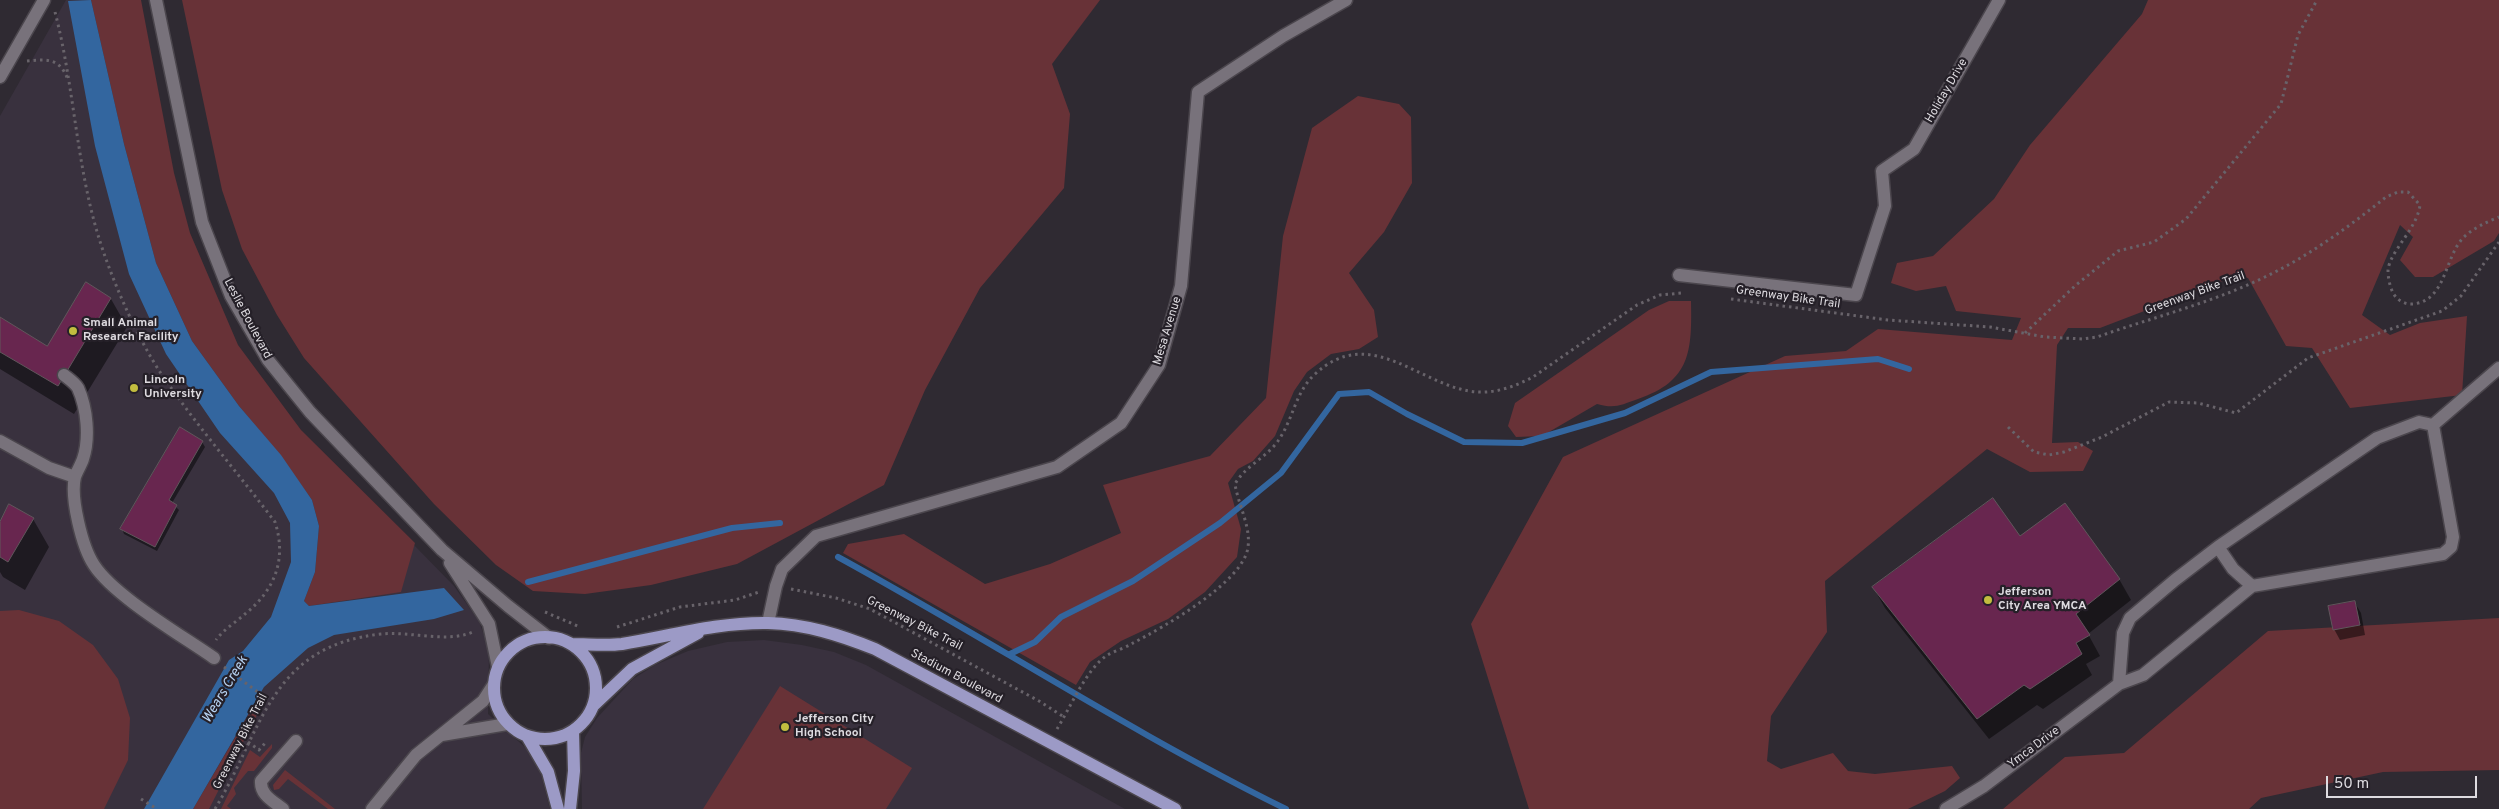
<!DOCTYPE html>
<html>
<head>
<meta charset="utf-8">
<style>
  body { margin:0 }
  #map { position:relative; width:2499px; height:809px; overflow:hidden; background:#2f2a32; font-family:Overpass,sans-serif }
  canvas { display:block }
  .scale { position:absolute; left:2326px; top:776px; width:151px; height:22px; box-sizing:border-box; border:2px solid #dedbe0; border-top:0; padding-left:6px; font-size:15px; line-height:18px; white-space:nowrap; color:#dedbe0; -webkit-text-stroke:4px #252028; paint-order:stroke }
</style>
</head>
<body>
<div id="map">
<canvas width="2499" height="809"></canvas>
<div class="scale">50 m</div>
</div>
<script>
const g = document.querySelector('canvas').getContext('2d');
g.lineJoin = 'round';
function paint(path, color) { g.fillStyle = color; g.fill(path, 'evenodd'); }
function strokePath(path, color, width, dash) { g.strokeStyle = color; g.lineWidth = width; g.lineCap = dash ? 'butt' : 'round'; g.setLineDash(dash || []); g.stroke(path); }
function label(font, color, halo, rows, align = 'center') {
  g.font = font + ' Overpass,sans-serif'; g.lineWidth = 4.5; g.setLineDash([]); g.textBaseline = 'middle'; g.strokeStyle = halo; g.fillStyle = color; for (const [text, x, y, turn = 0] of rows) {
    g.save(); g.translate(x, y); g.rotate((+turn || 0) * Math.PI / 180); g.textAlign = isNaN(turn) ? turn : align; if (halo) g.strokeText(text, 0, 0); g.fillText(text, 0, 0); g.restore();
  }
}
paint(new Path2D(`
  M66,0H140L185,233L237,345L298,430L372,502L454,586L479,621L489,650L488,714L528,750L538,764L550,809H0V116Z
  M764,640L802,645L834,652L866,665L1125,809H582L581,753L585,737L597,718L633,679L655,665L688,651L727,642Z`), '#39313e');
paint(new Path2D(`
  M91,0H141L174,173L190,233L238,345L301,430L415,543L401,592L309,606L304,601L315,572L319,526L312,500L280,455L239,406L192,341L156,263L124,144Z
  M182,0H1100L1052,64L1070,114L1064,188L980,288L925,390L884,485L737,564L651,585L585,594L533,591L496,565L434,504L304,358L277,315L242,249L222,190Z
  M2148,0H2499V233L2494,241L2433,277H2415L2400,260L2413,237L2400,225L2362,315L2390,335L2420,323L2467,316L2462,395L2350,408L2312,348L2286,346L2248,278L2233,277L2100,328H2068L2057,345L2052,443L2078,442L2093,451L2083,471L2030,472L1987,449L1825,581L1827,632L1771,716L1767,761L1781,769L1833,753L1848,771L1875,774L1952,766L1960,778L1945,791L1908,809H1529L1471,624L1563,457L1785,356L1846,351L1878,329L2012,340L2021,318L1956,311L1946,286L1916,291L1891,283L1897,263L1933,256L1994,199L2030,145L2142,14Z
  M1358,96L1399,104L1411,117L1412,183L1384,232L1349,273L1374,310L1378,337L1359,349L1331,354L1307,372L1294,391L1275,436L1253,461L1238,469L1228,483L1241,529L1237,557L1205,592L1168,619L1121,641L1090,662L1076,685L843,553L848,544L904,534L985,584L1050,564L1121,533L1103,485L1210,456L1266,398L1283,236L1312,128Z
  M1669,301H1691C1692,351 1691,381 1638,399C1621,405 1615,409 1597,404L1542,436L1516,437L1508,426L1515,403L1649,310Z
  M19,610L59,621L93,645L118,679L130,718L128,760L104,809H0V611Z
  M2499,618V770L2383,772L2261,798L2249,809H2003L2065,757L2124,753L2268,631Z
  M780,686L912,768L886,809H703Z
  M259,697L262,700V705L209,809H193Z
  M272,744V748L254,771H248L234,788L236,794L227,806L231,809H221L250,750L260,757Z
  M285,770L335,809H328L288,779L279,789L274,790L273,785Z`), '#683237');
paint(new Path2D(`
  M91,0L124,144L156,263L192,341L239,406L281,455L312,500L319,526L315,572L304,601L309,606L444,588L464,610L434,619L334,635L308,648L264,687L193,809H144L229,660L243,651L271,617L291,562L290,523L274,493L220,433L166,354L129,274L95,146L68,1Z`), '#33669f');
paint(new Path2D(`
  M111,299L127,327L74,414L0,369V319L48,347Z
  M202,442L205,447L172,503L179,510L157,551L124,534L122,529Z
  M33,519L49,547L25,590L3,577L0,572V524Z
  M2019,538L2119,579L2131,600L2088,634L2100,656L2086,664L2092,675L2043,709L2037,705L1989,739L1885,608L1873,587Z
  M2355,603L2361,613L2365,635L2340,640L2334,629Z`), '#0007');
strokePath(new Path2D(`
  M838,557C988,639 1132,733 1286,809
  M528,582L732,528L780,523
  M1010,654L1035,642L1061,617L1133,581L1220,523L1281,473L1339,394L1369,392L1407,414L1464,442L1522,443L1625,413L1711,372L1878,359L1909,369`), '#33669f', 6);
const building = new Path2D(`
  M86,282L111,298L58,386L0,352V317L47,346Z
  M180,427L203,441L169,500L177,505L155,547L120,529Z
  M1993,498L2020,536L2065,503L2120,579L2076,614L2090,635L2076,643L2082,654L2030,689L2024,685L1977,719L1872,587Z
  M9,504L34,518L8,562L0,557V522Z
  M2355,601L2360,625L2333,630L2328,606Z`);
paint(building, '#68264f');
strokePath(building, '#60565b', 1);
const minor = new Path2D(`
  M156,0L202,222L231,296L268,360L310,412L442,550L508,606L549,638
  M0,77L44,0
  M1679,275L1856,295L1885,206L1882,171L1914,149L1999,0
  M64,375C69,379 75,383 78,388C87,408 90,438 83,459C81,465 77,471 75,477C70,497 82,547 94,565C114,596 181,635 214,658
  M2433,425L2499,368
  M0,441L49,468L75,477
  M450,563L489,624L498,667
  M768,623L776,586L782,569L816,536L1057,467L1121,423L1159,365L1181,286L1198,92L1283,36L1346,0
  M2119,684L2123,633L2130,618L2175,580L2218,547L2377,438L2419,422L2433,425L2453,537L2451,547L2443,554L2252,586L2233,569L2218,547
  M442,735L507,724
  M283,809C273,801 260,795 261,781L296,741
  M372,809L416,755L483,701L494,684
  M1946,809L1984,786L2119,684L2143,675L2252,586`);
const major = new Path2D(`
  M494 688a51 51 0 1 1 102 0a51 51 0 1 1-102 0Z
  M572,644C588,644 606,646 622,644C670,636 719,622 768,623C806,624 840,635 875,649L1175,809
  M594,705L632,669L698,633
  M527,736L548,772L558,809
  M570,809L574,771L573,731`);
strokePath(minor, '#4b464d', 15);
strokePath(major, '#4b464d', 15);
strokePath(new Path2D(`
  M55,12C74,85 76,162 98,235C111,278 137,338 162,375C197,426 238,473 275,522C287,559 275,590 245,614C236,622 223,630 216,640
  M27,61C48,59 60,58 68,80
  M1731,299L1888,320L1990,327L2045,337L2083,339L2097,337C2154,317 2215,302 2269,275C2310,255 2350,226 2386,197L2398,192H2408L2420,205C2417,229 2390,251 2388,270C2388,278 2390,289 2395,296C2399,301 2405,304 2411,304C2446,303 2444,258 2463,238C2473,228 2485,223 2499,217
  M2025,333L2076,285L2118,251L2154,242L2186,219L2281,104L2298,35L2317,0
  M2008,427L2034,452L2049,455L2064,452L2102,437L2169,402L2198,403L2236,413L2308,358L2442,311L2461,296L2499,242
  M791,589L836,598L870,609L1039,701L1064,717
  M545,612L580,627
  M617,627L680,607L735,600L759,592
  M224,667L270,701
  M1057,729C1070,708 1086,670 1106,656C1114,651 1125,648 1133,643C1162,628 1244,582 1248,547C1251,527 1238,504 1235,484C1245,466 1266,458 1278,441C1293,420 1295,393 1314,375C1371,321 1422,389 1478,392C1497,393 1516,386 1533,377L1637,305L1660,295L1682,293
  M248,742L259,750L267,741
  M141,799L157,809
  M215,809C263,729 270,646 381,634C411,631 449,644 475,631`), '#68636a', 3, [2.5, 4]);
strokePath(minor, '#78727b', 12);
strokePath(major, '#9c9ac6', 12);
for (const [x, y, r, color] of [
  [73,331,5,"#c2bd3f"],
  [134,388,5,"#c2bd3f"],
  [1988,600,5,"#c2bd3f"],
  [785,727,5,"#c2bd3f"]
]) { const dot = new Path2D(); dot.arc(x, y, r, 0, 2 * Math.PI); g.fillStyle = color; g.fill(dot); strokePath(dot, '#252028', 2); }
label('12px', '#dedbe0', '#252028', [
  ["Holiday Drive",1947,91,-60],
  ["Greenway Bike Trail",2195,294,-20],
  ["Greenway Bike Trail",1788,298,8],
  ["Leslie Boulevard",247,319,62],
  ["Mesa Avenue",1168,331,-73],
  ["Greenway Bike Trail",914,624,27],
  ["Stadium Boulevard",956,677,28],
  ["Greenway Bike Trail",241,742,-63],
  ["Ymca Drive",2034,748,-37]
]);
label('bold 12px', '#dedbe0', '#252028', [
  ["Small Animal",83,324],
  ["Research Facility",83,338],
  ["Lincoln",144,381],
  ["University",144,395],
  ["Jefferson",1998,593],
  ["City Area YMCA",1998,607],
  ["Jefferson City",795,720],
  ["High School",795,734]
], 'left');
label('italic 14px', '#b7d3f3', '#252028', [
  ["Wears Creek",226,690,-59]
]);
</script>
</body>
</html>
